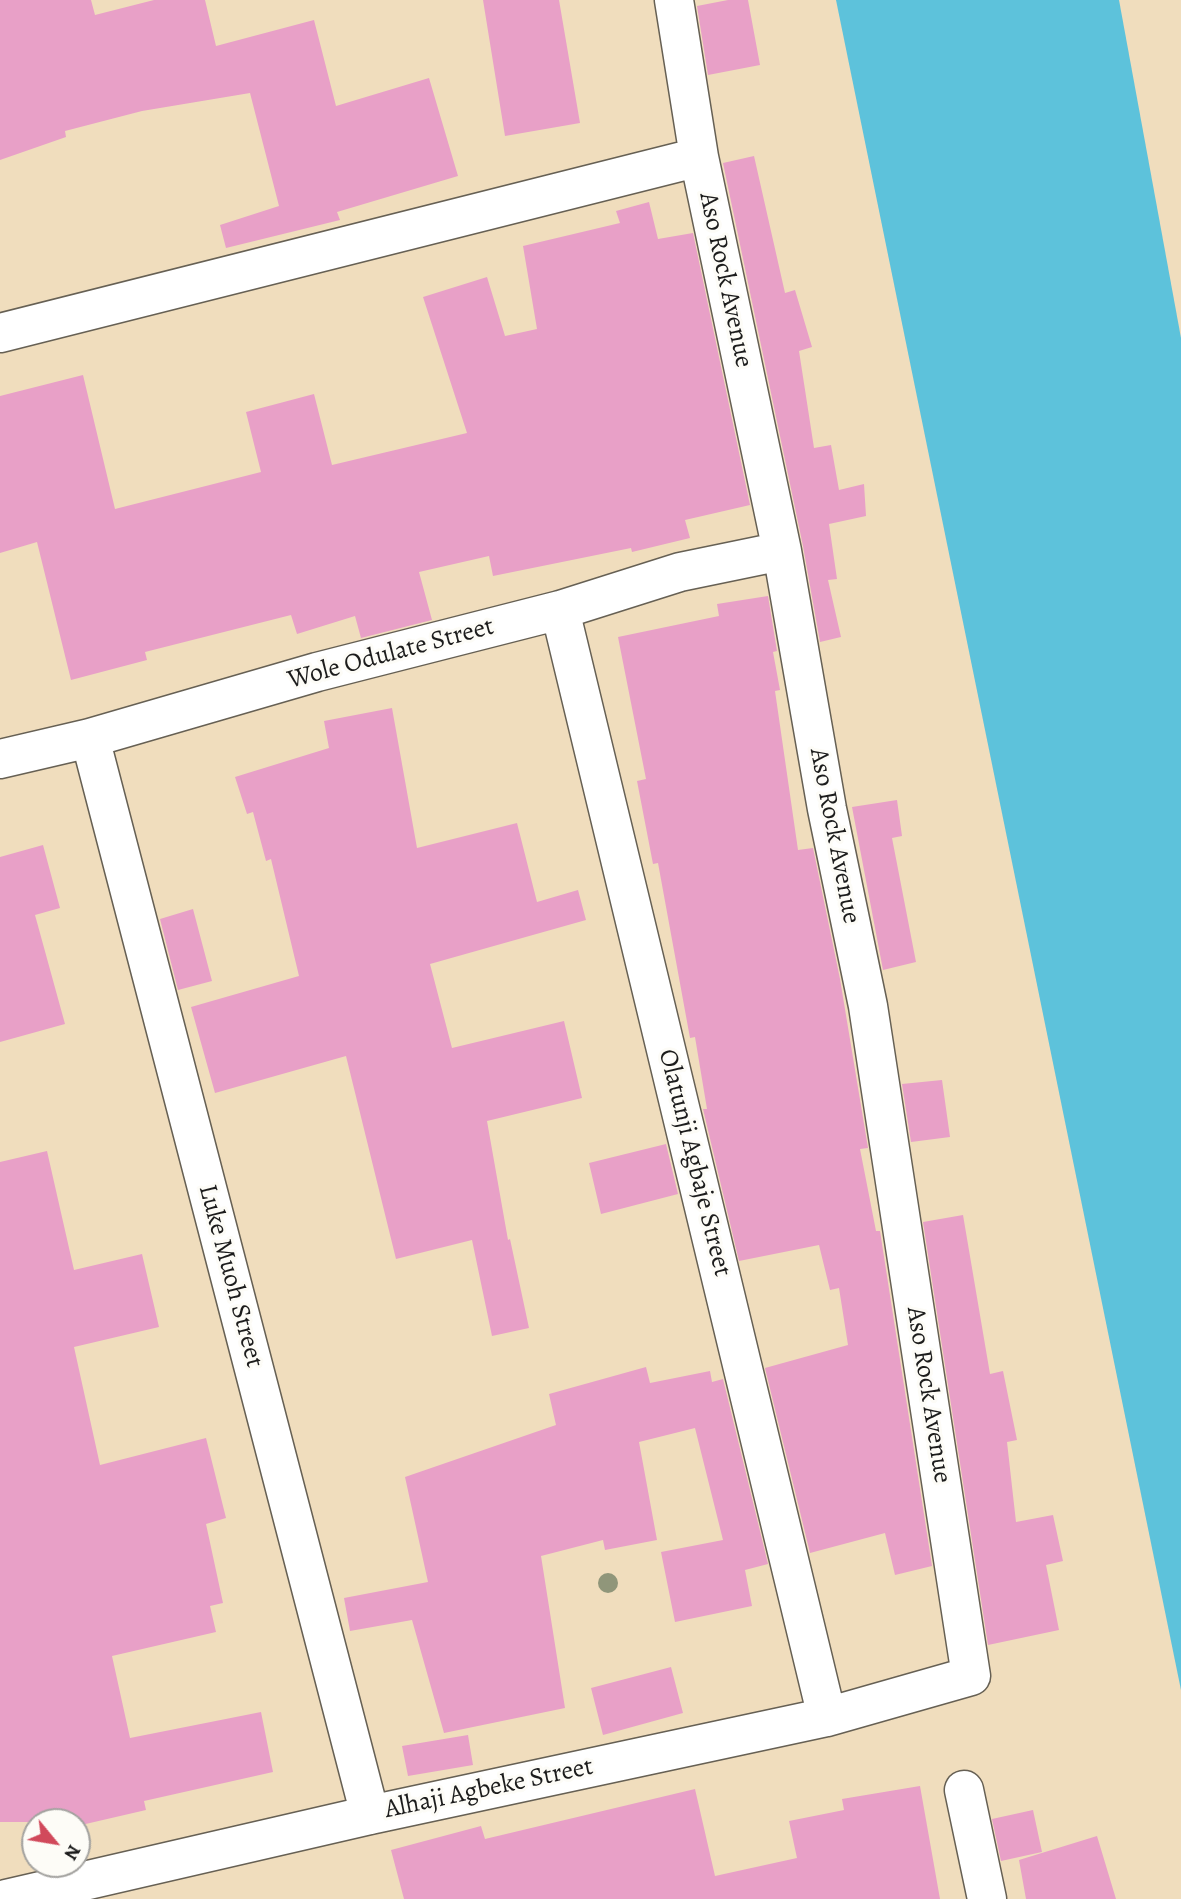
<!DOCTYPE html>
<html>
<head>
<meta charset="utf-8">
<style>
  body { margin:0 }
  #map { position:relative; width:1181px; height:1899px; overflow:hidden; background:#f0ddbd; font-family:Alegreya,serif }
  canvas { display:block }
  .north { position:absolute; left:21px; top:1808px; width:70px; height:70px; box-sizing:border-box; background:#fdfcf7; border:2px solid #a3a29f; border-radius:50%; rotate:120deg; font-size:19px; font-weight:700; line-height:28px; text-align:center; color:#1c1c1c }
  .north::after { content:''; display:block; margin:auto; width:24px; height:32px; background:#d1495b; clip-path:polygon(50% 0,100% 100%,50% 72%,0 100%) }
</style>
</head>
<body>
<div id="map">
<canvas width="1181" height="1899"></canvas>
<div class="north">N</div>
</div>
<script>
const g = document.querySelector('canvas').getContext('2d');
g.lineJoin = 'round';
function paint(path, color) { g.fillStyle = color; g.fill(path, 'evenodd'); }
function strokePath(path, color, width, dash) { g.strokeStyle = color; g.lineWidth = width; g.lineCap = dash ? 'butt' : 'round'; g.setLineDash(dash || []); g.stroke(path); }
function label(font, color, halo, rows, align = 'center') {
  g.font = font + ' Alegreya,serif'; g.lineWidth = 6; g.setLineDash([]); g.textBaseline = 'middle'; g.strokeStyle = halo; g.fillStyle = color; for (const [text, x, y, turn = 0] of rows) {
    g.save(); g.translate(x, y); g.rotate((+turn || 0) * Math.PI / 180); g.textAlign = isNaN(turn) ? turn : align; if (halo) g.strokeText(text, 0, 0); g.fillText(text, 0, 0); g.restore();
  }
}
paint(new Path2D(`
  M836,0H1119L1181,338V1690Z`), '#5dc2db');
paint(new Path2D(`
  M0,0H91L95,15L154,0H205L216,46L314,20L336,106L429,78L458,176L337,212L340,220L226,248L220,225L279,206L250,93L142,111L65,131L66,137L0,160Z
  M483,0H559L580,123L505,136Z
  M728,0H748L760,65L708,75L697,6Z
  M754,156L785,293L795,290L812,347L799,351L814,448L831,445L839,490L864,484L866,516L829,524L837,579L828,580L841,637L820,642L803,546L723,163Z
  M649,202L658,239L693,233L750,505L685,520L690,538L632,552L631,548L493,576L489,556L419,572L432,620L361,638L355,616L297,634L291,615L145,652L147,660L71,680L37,542L0,553V396L83,375L115,509L261,472L246,412L314,394L332,465L467,433L423,297L487,277L505,336L537,329L523,246L620,223L616,211Z
  M768,596L777,651L773,652L780,690L775,691L798,850L813,848L840,979L868,1148L860,1149L876,1231H880L932,1566L895,1575L885,1533L810,1553L765,1368L848,1345L839,1288L830,1290L819,1245L739,1261L703,1109H707L695,1037L690,1038L658,863L653,864L637,781L646,779L618,637L719,616L717,604Z
  M392,708L417,848L517,823L537,902L578,890L586,920L430,964L452,1048L564,1021L582,1098L487,1121L508,1240L510,1239L529,1328L492,1336L472,1240L396,1259L346,1056L215,1093L191,1007L299,976L271,859L266,861L253,812L247,814L235,777L329,748L324,721Z
  M897,800L902,836L892,838L916,962L883,970L852,807Z
  M43,845L60,908L35,915L65,1024L0,1042V857Z
  M193,909L212,981L178,990L160,919Z
  M942,1080L950,1137L911,1142L902,1084Z
  M666,1144L678,1194L601,1214L589,1163Z
  M47,1151L74,1270L142,1254L159,1327L74,1347L100,1465L206,1438L226,1518L206,1524L223,1603L210,1606L216,1632L112,1656L130,1738L261,1712L273,1772L144,1801L146,1810L77,1826V1822H0V1162Z
  M963,1215L990,1374L1003,1371L1017,1440L1007,1442L1016,1522L1053,1515L1063,1561L1046,1565L1059,1630L988,1645L923,1222Z
  M646,1367L650,1383L710,1371L712,1382L723,1379L768,1564L745,1570L752,1606L675,1622L661,1552L723,1540L695,1428L639,1442L657,1540L605,1550L603,1540L541,1556L565,1708L444,1733L412,1620L350,1631L344,1598L428,1582L405,1477L556,1425L549,1394Z
  M671,1667L683,1713L603,1735L591,1688Z
  M468,1735L473,1765L408,1776L402,1746Z
  M920,1786L940,1899H404L391,1850L481,1826L485,1839L695,1789L715,1876L797,1858L789,1821L844,1810L842,1799Z
  M1033,1810L1042,1852L1001,1861L992,1819Z
  M1097,1836L1116,1899H1026L1019,1860Z`), '#e8a0c7');
const minor = new Path2D(`
  M0,333L699,157
  M560,610L827,1717
  M90,738L370,1815
  M0,759L90,738L317,672L560,610L680,572L782,551
  M964,1790L987,1899
  M6,1899L370,1815L827,1717L971,1676L868,1006L827,809L782,551L699,157L674,0`);
strokePath(minor, '#666054', 41);
strokePath(minor, '#fff', 38);
g.fillStyle = '#90967a';
for (const [x, y] of [
  [608,1583]
]) { g.beginPath(); g.arc(x, y, 10, 0, 2 * Math.PI); g.fill(); }
label('26px', '#1c1c1c', '#fdfcf7', [
  ["Aso Rock Avenue",725,280,78],
  ["Wole Odulate Street",391,654,-15],
  ["Aso Rock Avenue",834,836,79],
  ["Olatunji Agbaje Street",694,1163,76],
  ["Luke Muoh Street",230,1276,75],
  ["Aso Rock Avenue",928,1395,81],
  ["Alhaji Agbeke Street",489,1789,-12]
]);
</script>
</body>
</html>
